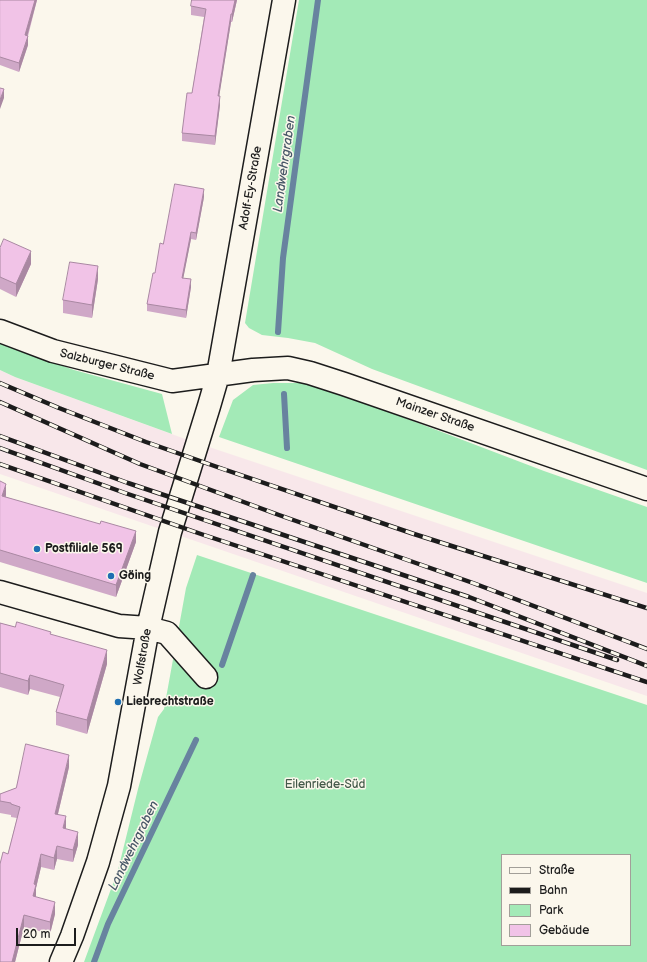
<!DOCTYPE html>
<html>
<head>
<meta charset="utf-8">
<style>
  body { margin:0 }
  #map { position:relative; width:647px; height:962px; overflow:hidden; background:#fbf7ec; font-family:"Balsamiq Sans",sans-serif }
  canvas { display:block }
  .legend { position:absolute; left:501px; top:854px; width:130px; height:92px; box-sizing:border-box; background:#fbf7ec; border:1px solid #a29f99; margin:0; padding:5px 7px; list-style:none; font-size:12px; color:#1c1c1c }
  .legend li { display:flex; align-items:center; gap:8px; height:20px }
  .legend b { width:20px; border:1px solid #a29f99 }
  .scale { position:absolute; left:16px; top:928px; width:60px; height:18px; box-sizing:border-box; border:2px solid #1c1c1c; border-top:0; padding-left:5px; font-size:12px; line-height:14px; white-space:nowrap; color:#1c1c1c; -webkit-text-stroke:3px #fbf7ec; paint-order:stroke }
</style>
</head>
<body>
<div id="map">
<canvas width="647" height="962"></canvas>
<ul class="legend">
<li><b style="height:5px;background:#fbf7ec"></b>Straße</li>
<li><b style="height:5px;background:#1c1c1c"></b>Bahn</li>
<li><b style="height:11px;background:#a3eab7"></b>Park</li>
<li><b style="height:11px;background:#f1c3e7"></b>Gebäude</li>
</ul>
<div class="scale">20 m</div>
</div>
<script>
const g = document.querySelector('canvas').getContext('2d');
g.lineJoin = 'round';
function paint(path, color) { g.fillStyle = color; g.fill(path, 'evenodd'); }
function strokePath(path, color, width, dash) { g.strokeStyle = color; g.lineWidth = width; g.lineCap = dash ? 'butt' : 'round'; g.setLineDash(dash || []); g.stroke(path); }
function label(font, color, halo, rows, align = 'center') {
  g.font = font + ' "Balsamiq Sans",sans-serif'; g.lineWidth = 3; g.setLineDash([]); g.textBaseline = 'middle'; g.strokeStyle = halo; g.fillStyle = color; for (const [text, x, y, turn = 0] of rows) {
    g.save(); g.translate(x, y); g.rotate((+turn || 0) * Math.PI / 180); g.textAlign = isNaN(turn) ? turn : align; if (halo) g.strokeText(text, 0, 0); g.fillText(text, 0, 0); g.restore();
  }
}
paint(new Path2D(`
  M0,370L15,377L188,440L647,593V696L0,474Z`), '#f8e7ea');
paint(new Path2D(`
  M299,0H647V470L372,369L315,343L288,338L262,335L249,328L245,323Z
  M0,343L74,370L162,394L172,434L15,377L0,370Z
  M273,383H308L329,389L544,471L647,507V583L219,437L233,400L253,385Z
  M197,555L647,705V962H84L118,870L138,789L158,717L164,709L186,588ZM502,855H630V945H502Z`), '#a3eab7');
strokePath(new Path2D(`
  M278,332L283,258L318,0
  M284,394L287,448
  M222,665L253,575
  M94,962L108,924L196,740`), '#68839f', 6);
const minor = new Path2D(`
  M0,331L53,351L172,381L253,370L288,368L310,373L344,384L647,489
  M0,592L119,626L148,628L167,633L206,677
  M61,962L72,936L98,862L119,786L148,628L170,532L209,406L218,375L284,0`);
strokePath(minor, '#1c1c1c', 25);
strokePath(minor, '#fbf7ec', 22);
const rail = new Path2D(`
  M0,383L59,408L146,442L223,469L414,534L647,608
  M0,402L140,464L279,515L473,583L647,649
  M0,436L128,483L469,597L647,666
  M0,448L125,493L617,660
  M0,464L201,534L647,682`);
strokePath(rail, '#1c1c1c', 4.5);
strokePath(rail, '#fbf7ec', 3, [9]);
paint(new Path2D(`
  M0,0H37L28,36V45L19,72L0,65Z
  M237,0L232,22H231L219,96L220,105L215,145L182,141V133L192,93L204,17L191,15V6Z
  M204,197L196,240L191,239L183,278L191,287L186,318L147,311V304L155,273Z
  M0,248L31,264L16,297L0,289Z
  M98,279L92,318L63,313V300Z
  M0,481L6,495V497L136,542L116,597L0,562Z
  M0,623L15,627L51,635L107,664L87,734L56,725V712L60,697L30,689L28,695L0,687Z
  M69,767L58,814L66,829L78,845L73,862L57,859L54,870L41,867L36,888V897L55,914L50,934L24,927L15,962H0L8,854L17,818L11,817V815L0,813V794L16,788Z`), '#cfa8c7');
paint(new Path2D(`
  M35,0H37L25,44V35Z
  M235,0H237L232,22V14Z
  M231,14V22L218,104V96Z
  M28,36V45L19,72V63Z
  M4,89V98L0,109V100Z
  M220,96V105L215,145V136Z
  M204,189V197L196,240V233Z
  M191,232V239L182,285V278Z
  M31,251V264L16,297V284Z
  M98,266V279L92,318V305Z
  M191,279V287L186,318V310Z
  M6,484V495L2,507V496Z
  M136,531V542L116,597V585Z
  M107,650V664L87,734V720Z
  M30,675V689L28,695V681Z
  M69,755V767L55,826V814Z
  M66,816V829L63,841V828Z
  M78,832V845L73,862V850Z
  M57,846V859L54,870V858Z
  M41,854V867L36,888V897L33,896L34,884Z
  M55,902V914L50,934V922Z
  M24,915V927L15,962H12Z`), '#a988a2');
const building = new Path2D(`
  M0,0H35L25,35L28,36L19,63L0,57Z
  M192,0H235L232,14H231L218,96H220L215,136L182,133L187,93H192L206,9L191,6Z
  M0,88L4,89L0,100Z
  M175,184L204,189L196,233L191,232L182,278L191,279L186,310L147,304L153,273H155L160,243L163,244Z
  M4,239L31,251L16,284L0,277V248Z
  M70,262L98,266L92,305L63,300Z
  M0,481L6,484L2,496L100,524L101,521L136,531L116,585L0,550Z
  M17,622L51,632L50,634L107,650L87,720L56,712L64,685L30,675L28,681L0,673V623L15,627Z
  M26,744L69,755L55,814L66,816L63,828L78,832L73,850L57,846L54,858L41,854L34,884L36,885L33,896L55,902L50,922L24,915L12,962H0V864L3,852L8,854L20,807L11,804V803L0,801V794L16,788Z`);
paint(building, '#f1c3e7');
strokePath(building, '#a988a2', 1);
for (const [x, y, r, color] of [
  [37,549,4,"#1f6fb2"],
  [111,576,4,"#1f6fb2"],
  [118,702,4,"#1f6fb2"]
]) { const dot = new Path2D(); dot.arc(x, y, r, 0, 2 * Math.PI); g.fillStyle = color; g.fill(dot); strokePath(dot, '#fbf7ec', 1.5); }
label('12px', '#1c1c1c', '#fbf7ec', [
  ["Adolf-Ey-Straße",251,188,-80],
  ["Salzburger Straße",107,365,14],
  ["Mainzer Straße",435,415,19],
  ["Wolfstraße",143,657,-80]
]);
label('bold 12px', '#1c1c1c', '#fbf7ec', [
  ["Postfiliale 569",45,549],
  ["Göing",119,576],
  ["Liebrechtstraße",126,702]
], 'left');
label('12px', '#445a4a', '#fbf7ec', [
  ["Eilenriede-Süd",325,785]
]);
label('italic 13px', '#485868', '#fbf7ec', [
  ["Landwehrgraben",285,164,-82],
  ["Landwehrgraben",134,846,-64]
]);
</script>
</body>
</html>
